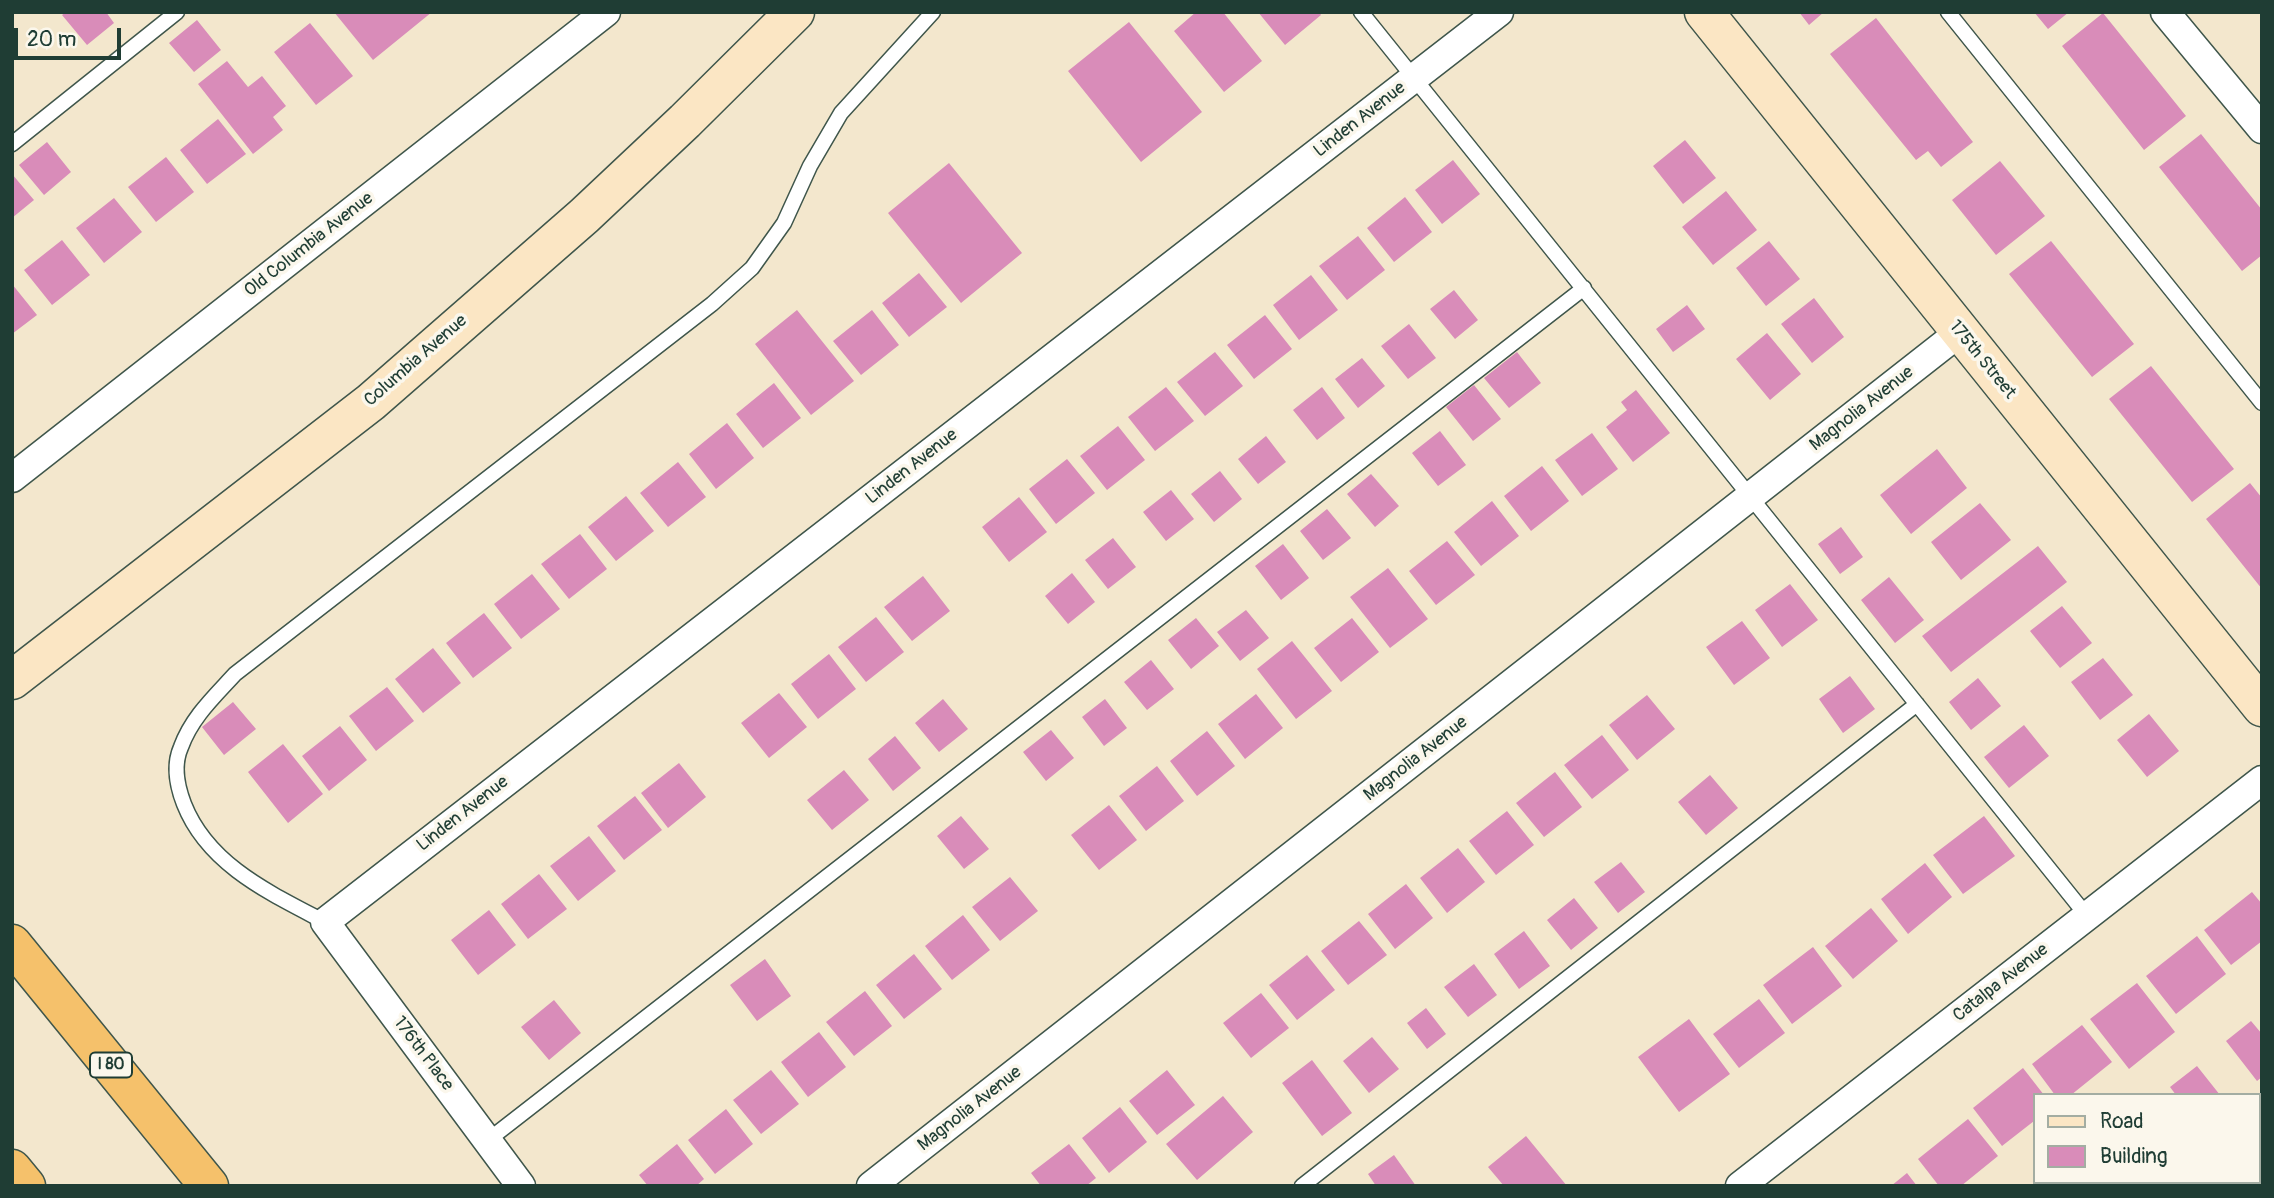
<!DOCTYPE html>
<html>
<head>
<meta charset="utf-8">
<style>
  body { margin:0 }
  #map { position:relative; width:2274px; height:1198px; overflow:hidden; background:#f3e7cd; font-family:Pangolin,sans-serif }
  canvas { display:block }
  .frame { position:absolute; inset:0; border:14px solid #1f3d34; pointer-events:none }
  .legend { position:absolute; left:2033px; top:1093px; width:228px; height:91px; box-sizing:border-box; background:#fbf7ec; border:2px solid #a3ada2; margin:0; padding:9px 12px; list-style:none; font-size:21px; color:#1f3d34 }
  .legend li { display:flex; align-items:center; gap:14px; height:35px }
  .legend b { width:35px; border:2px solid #a3ada2 }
  .scale { position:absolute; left:14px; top:28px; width:107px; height:32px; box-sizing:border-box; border:4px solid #1f3d34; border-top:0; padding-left:9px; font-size:21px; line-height:24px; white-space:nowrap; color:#1f3d34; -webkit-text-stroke:5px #fbf7ec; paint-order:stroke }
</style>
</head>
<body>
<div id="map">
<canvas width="2274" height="1198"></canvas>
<div class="frame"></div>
<ul class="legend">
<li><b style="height:9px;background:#fbe6c4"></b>Road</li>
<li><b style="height:19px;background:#d98cb9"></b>Building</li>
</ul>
<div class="scale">20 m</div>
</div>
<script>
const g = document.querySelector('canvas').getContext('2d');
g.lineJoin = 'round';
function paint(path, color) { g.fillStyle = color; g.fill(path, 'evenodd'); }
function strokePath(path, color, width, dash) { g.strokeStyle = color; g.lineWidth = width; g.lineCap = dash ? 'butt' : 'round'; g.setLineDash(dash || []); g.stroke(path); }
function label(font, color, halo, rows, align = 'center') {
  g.font = font + ' Pangolin,sans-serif'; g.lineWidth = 7; g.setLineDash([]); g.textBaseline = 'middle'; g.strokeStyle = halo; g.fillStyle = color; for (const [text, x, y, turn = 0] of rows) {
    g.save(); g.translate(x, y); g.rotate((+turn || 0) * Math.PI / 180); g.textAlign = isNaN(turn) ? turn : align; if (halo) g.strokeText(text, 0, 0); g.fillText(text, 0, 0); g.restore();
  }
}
paint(new Path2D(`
  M66,12H106L114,23L87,45L62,15Z
  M334,12H432L373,60Z
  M1196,12H1223L1262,61L1224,92L1174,31Z
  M1258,12H1319L1321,15L1285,45Z
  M1799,12H1824L1809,25Z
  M2034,12H2069L2048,29Z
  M2103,13L2186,116L2144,150L2062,46Z
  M1876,18L1973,142L1941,167L1928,151L1916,160L1830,54Z
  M197,20L221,50L194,72L169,43Z
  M1129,22L1202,112L1141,162L1068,71Z
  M310,23L353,76L316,105L274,52Z
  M227,61L248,87L262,76L286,106L273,117L283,130L253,154L198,84Z
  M218,119L246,154L207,184L180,150Z
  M2201,134L2262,210V255L2242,271L2159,167Z
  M1685,140L1716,178L1683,204L1653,166Z
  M47,142L71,172L44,195L19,165Z
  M166,157L194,192L156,222L128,187Z
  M1453,160L1480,194L1442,224L1415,190Z
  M2000,161L2045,216L1996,255L1952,200Z
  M949,163L1022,253L961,303L888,213Z
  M12,174L34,200L12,218Z
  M1726,191L1757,230L1713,265L1682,227Z
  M1405,197L1432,232L1394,262L1367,228Z
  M114,198L142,232L104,263L76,228Z
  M1358,236L1385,270L1347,300L1319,266Z
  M62,240L90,275L52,305L24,270Z
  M1769,241L1800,279L1766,306L1736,268Z
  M2051,241L2134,344L2092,377L2009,274Z
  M919,273L947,307L909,337L882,303Z
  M1311,275L1338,310L1299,340L1273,305Z
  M12,284L37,315L12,334Z
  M1454,290L1478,320L1455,339L1430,309Z
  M1814,298L1844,337L1812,363L1781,324Z
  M1687,305L1705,329L1673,352L1656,329Z
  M797,310L854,381L811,415L755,344Z
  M872,310L899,345L861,375L833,341Z
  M1265,315L1292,349L1254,379L1227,345Z
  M1409,324L1436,358L1408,379L1381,346Z
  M1767,333L1801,374L1770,400L1736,359Z
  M1215,352L1243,386L1205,416L1177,382Z
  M1517,352L1541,383L1509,408L1484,378Z
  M1362,358L1385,386L1358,408L1335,379Z
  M2151,366L2234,469L2192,502L2109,399Z
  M774,383L801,418L763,448L736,414Z
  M1474,385L1501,419L1473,441L1446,407Z
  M1166,387L1194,421L1155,451L1128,417Z
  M1322,387L1345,418L1317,440L1293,410Z
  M1636,390L1670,433L1633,462L1606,427L1627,410L1621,402Z
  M727,423L754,458L716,489L689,454Z
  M1118,426L1145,460L1107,490L1080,456Z
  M1440,431L1466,465L1438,486L1412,453Z
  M1592,433L1618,469L1582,496L1555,460Z
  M1266,436L1286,462L1258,484L1238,459Z
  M1937,449L1967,488L1911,534L1880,495Z
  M1067,459L1095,493L1056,524L1029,489Z
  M678,462L706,497L668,527L640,493Z
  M1542,466L1569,501L1531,531L1504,496Z
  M1220,471L1242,499L1214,522L1191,494Z
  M1371,474L1399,506L1375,527L1347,494Z
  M2250,483L2262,498V589L2206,519Z
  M1171,490L1194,519L1166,541L1143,512Z
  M626,496L654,531L616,561L588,527Z
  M1019,497L1047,532L1009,562L982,527Z
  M1492,501L1519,536L1481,566L1454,532Z
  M1980,503L2011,540L1961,580L1931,542Z
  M1327,509L1351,538L1323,560L1300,531Z
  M1841,527L1863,557L1840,574L1818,544Z
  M580,534L607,569L569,599L541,564Z
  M1113,538L1136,567L1108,589L1085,560Z
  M1447,541L1475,575L1436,605L1409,571Z
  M1283,544L1309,578L1281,600L1255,566Z
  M2038,546L2067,582L1951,672L1922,636Z
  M1388,568L1428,619L1390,648L1350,597Z
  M1072,573L1095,602L1068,624L1045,596Z
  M532,574L560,609L521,639L494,604Z
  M923,576L950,611L912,641L884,607Z
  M1889,577L1924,620L1895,643L1861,600Z
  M1790,584L1818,620L1782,647L1755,610Z
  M2062,606L2092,643L2060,668L2030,631Z
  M1246,610L1269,638L1240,661L1217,632Z
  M484,613L512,648L473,678L446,643Z
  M876,617L904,652L866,682L838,647Z
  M1196,618L1219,646L1191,669L1168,640Z
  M1352,618L1379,652L1341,682L1314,648Z
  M1742,621L1770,658L1734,685L1706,647Z
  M1292,641L1332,691L1296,719L1257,669Z
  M433,648L461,683L423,713L395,679Z
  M829,654L856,689L818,719L791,684Z
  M2103,658L2133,695L2100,720L2071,682Z
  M1151,660L1174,689L1147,710L1124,682Z
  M1850,676L1875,709L1843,733L1819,699Z
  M1978,678L2001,706L1971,730L1949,702Z
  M387,687L414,721L376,751L349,716Z
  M779,693L807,727L769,758L741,723Z
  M1256,694L1283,728L1245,759L1218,724Z
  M1647,695L1675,729L1637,760L1609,725Z
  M943,699L968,729L939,752L915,723Z
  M1105,699L1127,728L1104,746L1082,717Z
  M233,702L256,729L224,755L202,727Z
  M2149,714L2179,751L2147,777L2117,740Z
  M2024,725L2049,756L2009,788L1984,757Z
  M340,726L367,760L329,791L302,756Z
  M1051,730L1074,758L1046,781L1023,752Z
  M1207,731L1235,766L1197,796L1170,761Z
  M1602,735L1629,770L1592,799L1564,765Z
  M895,736L921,768L893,791L868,759Z
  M283,744L323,794L288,823L248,772Z
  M679,763L706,797L668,828L641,793Z
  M1157,766L1184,801L1146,831L1119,796Z
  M844,770L869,800L832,830L807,800Z
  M1555,772L1582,807L1544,837L1516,803Z
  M1710,775L1738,808L1706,835L1678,802Z
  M635,796L662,830L624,860L597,826Z
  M1109,805L1137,840L1099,870L1071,835Z
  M1507,811L1534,845L1496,875L1469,841Z
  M961,816L989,849L964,869L937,836Z
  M1984,816L2015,856L1963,894L1933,855Z
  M589,836L616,871L578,901L550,866Z
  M1458,848L1485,882L1447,913L1420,878Z
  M1621,862L1645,892L1618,913L1594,882Z
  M1925,863L1952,897L1908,934L1881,899Z
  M539,874L567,909L528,939L501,904Z
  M1010,877L1038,911L1000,941L972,907Z
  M1406,884L1433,918L1395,949L1368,914Z
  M2252,892L2262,904V941L2231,965L2204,930Z
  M1574,898L1598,928L1571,950L1547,920Z
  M1871,908L1898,941L1853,979L1825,946Z
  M489,910L516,945L478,975L451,940Z
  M963,915L990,950L952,980L925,946Z
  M1359,921L1387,955L1348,985L1321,951Z
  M1524,931L1550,966L1519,989L1494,954Z
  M2197,936L2226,974L2176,1014L2146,976Z
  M1813,947L1842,986L1792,1024L1763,985Z
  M914,954L942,989L904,1019L876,985Z
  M1307,955L1335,990L1297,1020L1269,985Z
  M765,959L791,996L757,1021L730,985Z
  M1474,964L1497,995L1468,1017L1444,987Z
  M2137,983L2175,1032L2129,1069L2090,1019Z
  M865,991L892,1026L854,1056L826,1022Z
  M1261,993L1289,1028L1251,1058L1223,1023Z
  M1759,999L1785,1033L1739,1068L1713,1034Z
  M554,1000L581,1033L549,1060L521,1027Z
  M1426,1008L1446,1034L1427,1049L1407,1023Z
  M1689,1019L1730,1074L1679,1112L1638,1057Z
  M2251,1021L2262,1034V1077L2257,1081L2226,1041Z
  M2082,1025L2112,1062L2071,1095H2055L2032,1064Z
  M819,1032L846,1067L808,1097L781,1062Z
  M1372,1037L1399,1069L1369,1093L1343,1061Z
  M1312,1060L1352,1113L1322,1136L1282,1083Z
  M2197,1066L2220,1095H2176L2170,1087Z
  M2023,1068L2044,1095H2034V1121L2002,1146L1973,1108Z
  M771,1070L799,1104L761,1134L733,1100Z
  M1167,1070L1195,1105L1157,1135L1129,1101Z
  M1223,1096L1253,1132L1197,1180L1166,1144Z
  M1120,1107L1147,1142L1109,1173L1082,1138Z
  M726,1109L753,1144L715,1174L688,1140Z
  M1968,1119L1998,1156L1961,1186H1939L1918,1159Z
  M1526,1136L1567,1186H1504L1488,1167Z
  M677,1144L704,1179L696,1186H648L639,1175Z
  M1069,1144L1096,1178L1086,1186H1041L1031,1173Z
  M1394,1155L1416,1186H1376L1368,1174Z
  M1907,1173L1917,1186H1891Z`), '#d98cb9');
const lane = new Path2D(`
  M1361,12L2087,916
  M1948,12L2262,403
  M12,144L177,12
  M325,922C270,893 208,865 184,804C177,786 173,765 181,747C192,717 214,697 235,674L712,304L752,268L784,223L810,166L841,113L933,12
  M2258,1127L2262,1124
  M487,1141L1584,288
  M1302,1186L1917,704
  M2183,1186L2187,1182`);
const street = new Path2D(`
  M2165,12L2262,129
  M12,478L606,12
  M521,1186L325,922L1499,12
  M871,1186L1960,332
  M1740,1186L2262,780`);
const secondary = new Path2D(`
  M1704,12L2262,707
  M12,680L371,402L584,216L685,121L795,12`);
const highway = new Path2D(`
  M12,944L209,1186
  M12,1169L26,1186`);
strokePath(lane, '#3f564b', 17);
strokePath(street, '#3f564b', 31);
strokePath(secondary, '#3f564b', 41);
strokePath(highway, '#3f564b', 41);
strokePath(lane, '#fff', 14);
strokePath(street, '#fff', 28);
strokePath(secondary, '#fbe6c4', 38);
strokePath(highway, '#f5c16b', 38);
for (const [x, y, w] of [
  [111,1065,42]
]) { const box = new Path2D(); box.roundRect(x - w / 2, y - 12.5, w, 25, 5); g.fillStyle = '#fbf7ec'; g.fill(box); strokePath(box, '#1f3d34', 2); }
label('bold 16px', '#1f3d34', null, [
  ["I 80",111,1065]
]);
label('18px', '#1f3d34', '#fbf7ec', [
  ["Linden Avenue",1360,120,-38],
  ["Old Columbia Avenue",309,245,-38],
  ["175th Street",1982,360,51],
  ["Columbia Avenue",416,361,-41],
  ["Magnolia Avenue",1862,409,-38],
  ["Linden Avenue",912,467,-38],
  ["Magnolia Avenue",1416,759,-38],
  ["Linden Avenue",463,814,-38],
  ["Catalpa Avenue",2001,983,-38],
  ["176th Place",423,1054,53],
  ["Magnolia Avenue",970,1109,-38]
]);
</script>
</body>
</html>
